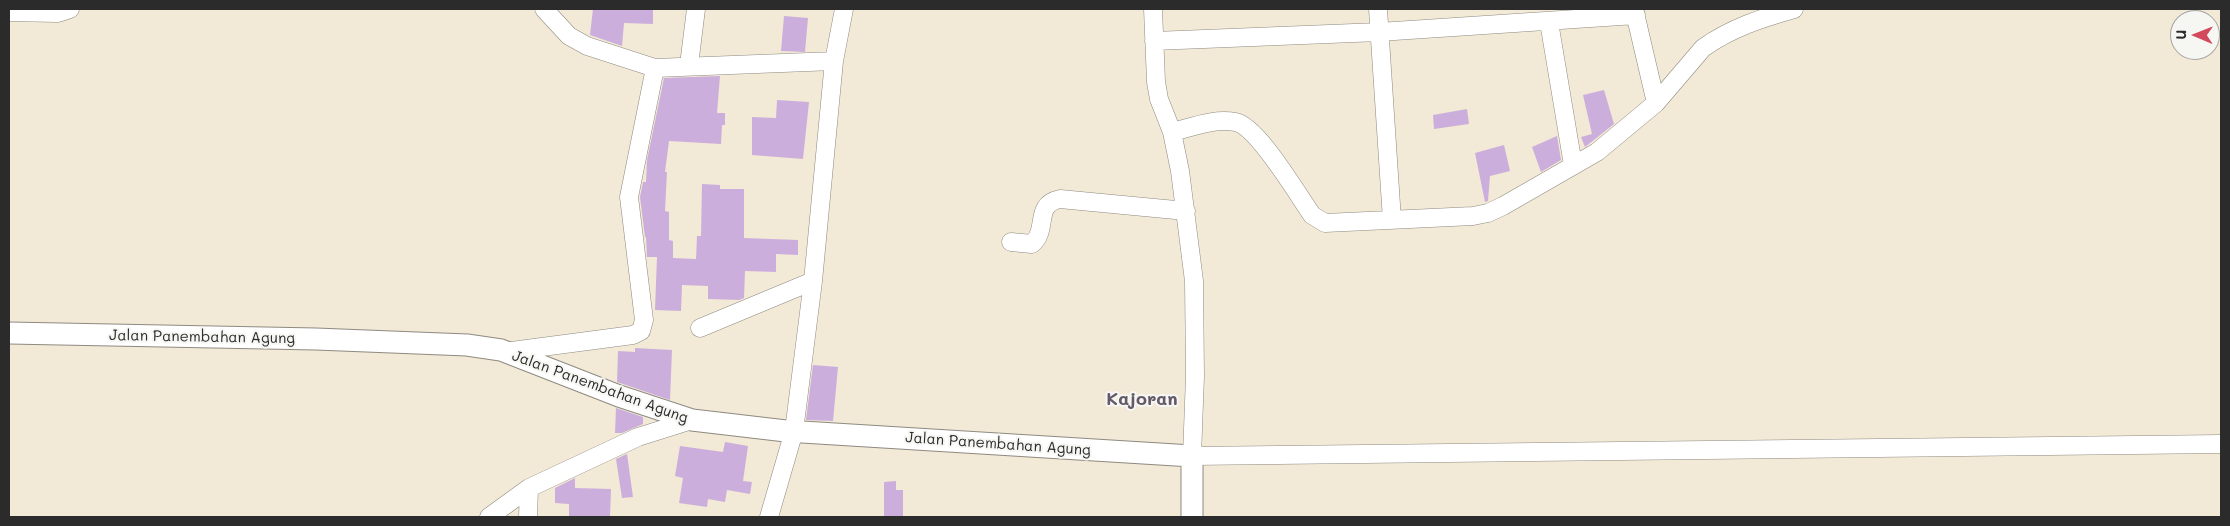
<!DOCTYPE html>
<html>
<head>
<meta charset="utf-8">
<style>
  body { margin:0 }
  #map { position:relative; width:2230px; height:526px; overflow:hidden; background:#f2e9d6; font-family:Mali,sans-serif }
  canvas { display:block }
  .frame { position:absolute; inset:0; border:10px solid #2b2b2b; pointer-events:none }
  .north { position:absolute; left:2170px; top:10px; width:50px; height:50px; box-sizing:border-box; background:#f6f6f2; border:1px solid #a5a5a2; border-radius:50%; rotate:271deg; font-size:14px; font-weight:700; line-height:20px; text-align:center; color:#2b2b2b }
  .north::after { content:''; display:block; margin:auto; width:18px; height:22px; background:#d1495b; clip-path:polygon(50% 0,100% 100%,50% 72%,0 100%) }
</style>
</head>
<body>
<div id="map">
<canvas width="2230" height="526"></canvas>
<div class="frame"></div>
<div class="north">U</div>
</div>
<script>
const g = document.querySelector('canvas').getContext('2d');
g.lineJoin = 'round';
function paint(path, color) { g.fillStyle = color; g.fill(path, 'evenodd'); }
function strokePath(path, color, width, dash) { g.strokeStyle = color; g.lineWidth = width; g.lineCap = dash ? 'butt' : 'round'; g.setLineDash(dash || []); g.stroke(path); }
function label(font, color, halo, rows, align = 'center') {
  g.font = font + ' Mali,sans-serif'; g.lineWidth = 4; g.setLineDash([]); g.textBaseline = 'middle'; g.strokeStyle = halo; g.fillStyle = color; for (const [text, x, y, turn = 0] of rows) {
    g.save(); g.translate(x, y); g.rotate((+turn || 0) * Math.PI / 180); g.textAlign = isNaN(turn) ? turn : align; if (halo) g.strokeText(text, 0, 0); g.fillText(text, 0, 0); g.restore();
  }
}
paint(new Path2D(`
  M593,9H653V24L624,23L622,46L590,35Z
  M784,16L808,18L805,52L781,51Z
  M720,76L717,113H725V125H722L721,144L669,141L665,172H667L665,211L669,212V240L673,241V258L696,259L697,236H701L702,184L720,185V189H744V238L798,240V255L776,254V272L745,271L744,298L739,300L708,299V286L682,285L681,311L655,310L657,257H647L646,237H645L640,197L643,182H646L647,160L664,78Z
  M1604,90L1614,124L1585,147L1581,137L1592,134L1583,95Z
  M777,100L809,102L803,159L752,155V117L776,118Z
  M1467,109L1469,124L1434,129L1433,115Z
  M1557,136L1561,160L1541,172L1532,147Z
  M1504,145L1510,171L1490,176L1488,201L1485,202L1475,153Z
  M635,348L672,350L670,400L617,382L618,351L635,352Z
  M813,365L838,367L833,421L806,420Z
  M616,408L643,417V424L622,433H615Z
  M725,442L748,446L743,481L752,482L750,494L727,490L725,502L708,499L707,507L679,503L683,478L675,476L680,446L723,452Z
  M627,454L633,497L622,498L616,459Z
  M575,478V488L611,489L610,517H569V504L555,503V488Z
  M896,481V490H903V517H884V482Z`), '#ccaedc');
const minor = new Path2D(`
  M1153,9L1156,82L1159,99L1172,132L1180,171L1194,281L1195,376L1192,456L2221,444
  M1378,9L1392,220
  M1634,9L1656,103
  M9,12L58,13L70,9
  M1549,22L1573,165
  M1154,41L1379,32L1636,15
  M689,65L696,9
  M655,68L834,61
  M1172,132C1192,127 1215,118 1235,122C1257,125 1298,195 1312,215L1325,223L1473,216L1488,213L1503,206L1597,152L1656,103L1703,48C1731,28 1762,18 1794,9
  M1011,242L1032,244C1049,229 1033,205 1060,199L1186,211
  M700,328L813,281
  M504,352L633,335L641,331L644,320L629,197L655,68L587,46L569,36L544,9
  M489,517L529,488L638,437L692,420
  M528,517L529,488
  M769,517L794,431L813,281L834,61L844,9`);
const tertiary = new Path2D(`
  M9,333L316,339L467,345L501,350L619,396L692,420L786,431L1192,456V517`);
strokePath(minor, '#8e8a80', 19);
strokePath(tertiary, '#8e8a80', 23);
strokePath(minor, '#fff', 18);
strokePath(tertiary, '#fff', 21);
label('15px', '#2b2b2b', '#f6f6f2', [
  ["Jalan Panembahan Agung",202,337,1],
  ["Jalan Panembahan Agung",600,387,20],
  ["Jalan Panembahan Agung",998,444,4]
]);
label('bold 18px', '#635969', '#f6f6f2', [
  ["Kajoran",1142,399]
]);
</script>
</body>
</html>
